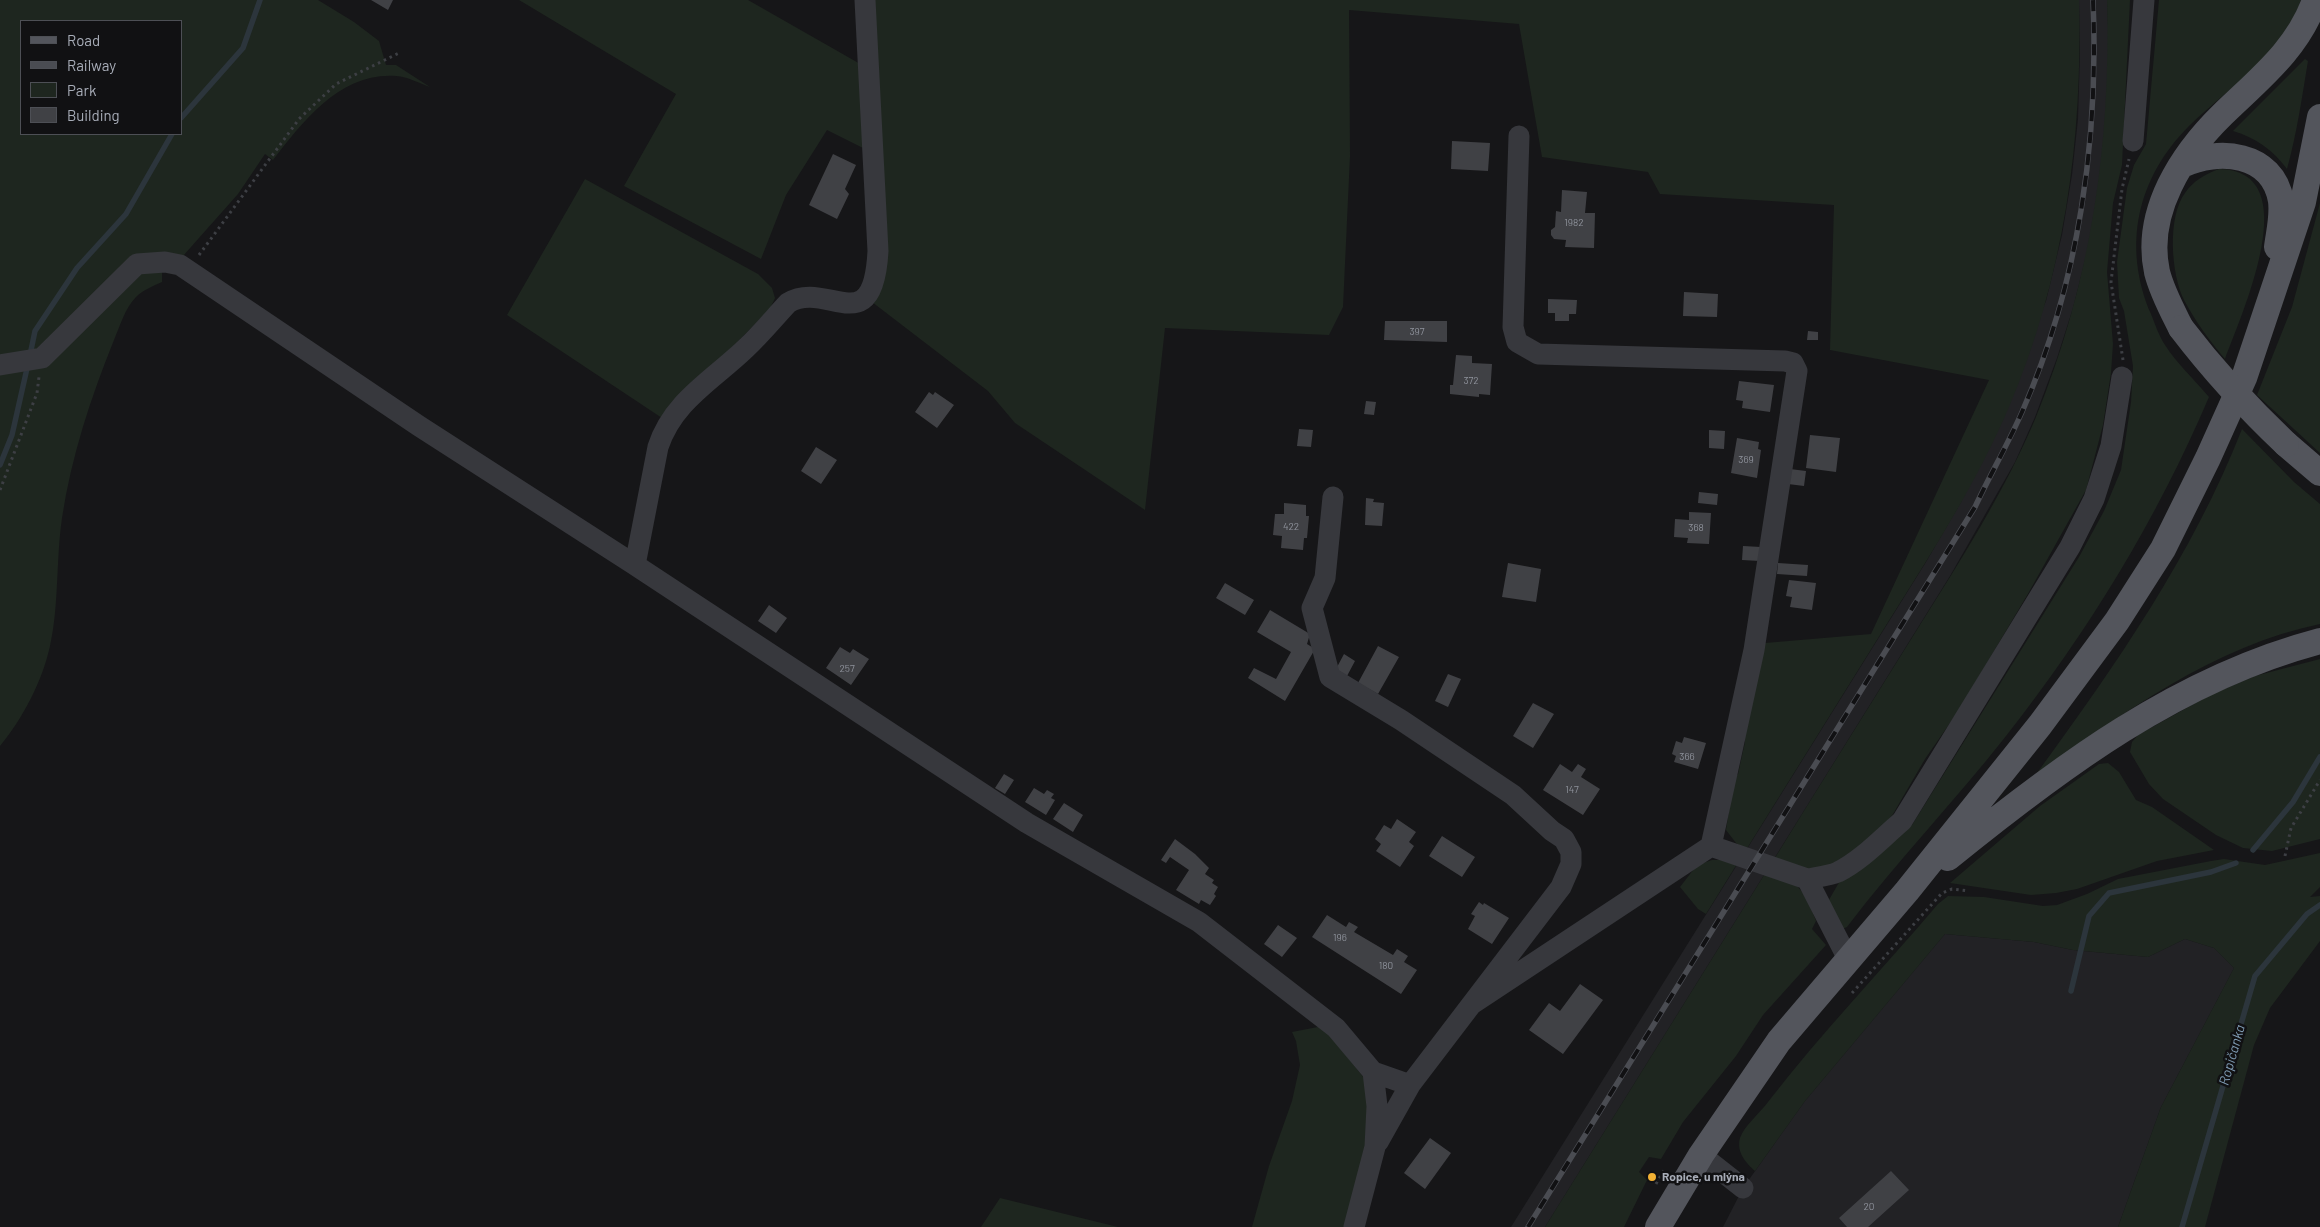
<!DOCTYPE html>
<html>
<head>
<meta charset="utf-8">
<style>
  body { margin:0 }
  #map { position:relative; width:2320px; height:1227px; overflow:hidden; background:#161618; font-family:Barlow,sans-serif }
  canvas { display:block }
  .legend { position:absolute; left:20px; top:20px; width:162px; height:115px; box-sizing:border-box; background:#111113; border:1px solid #4d4f55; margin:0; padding:6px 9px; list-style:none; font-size:15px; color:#a8adb8 }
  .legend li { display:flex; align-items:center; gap:10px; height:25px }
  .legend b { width:25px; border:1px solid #4d4f55 }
</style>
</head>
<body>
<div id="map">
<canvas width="2320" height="1227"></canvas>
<ul class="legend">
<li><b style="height:6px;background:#53555c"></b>Road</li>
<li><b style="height:6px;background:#4a4c52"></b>Railway</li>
<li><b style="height:14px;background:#1e261f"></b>Park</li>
<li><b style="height:14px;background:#404145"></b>Building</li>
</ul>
</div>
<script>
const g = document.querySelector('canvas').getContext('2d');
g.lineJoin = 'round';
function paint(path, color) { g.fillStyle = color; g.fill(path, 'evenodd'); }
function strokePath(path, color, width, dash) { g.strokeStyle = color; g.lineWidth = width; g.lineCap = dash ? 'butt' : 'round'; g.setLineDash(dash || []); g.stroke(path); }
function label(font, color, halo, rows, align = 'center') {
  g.font = font + ' Barlow,sans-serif'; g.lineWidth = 5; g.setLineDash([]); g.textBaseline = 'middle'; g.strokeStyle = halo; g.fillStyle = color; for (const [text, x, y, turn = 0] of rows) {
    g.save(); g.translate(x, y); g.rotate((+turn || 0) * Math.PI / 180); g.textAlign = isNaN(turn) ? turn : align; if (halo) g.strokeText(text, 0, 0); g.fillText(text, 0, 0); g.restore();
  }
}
paint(new Path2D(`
  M2079,0H2107L2109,52L2106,121L2100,178L2090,241L2073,308L2057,358L2035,417L2015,462L1950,576L1545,1227H1511L1926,562L1962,500L2046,301L2062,235L2072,175L2078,119L2080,52Z
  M1945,934L2034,942L2073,950L2148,957L2185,939L2214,948L2234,968L2161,1107L2118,1227H1723L1743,1188L1805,1101Z`), '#222225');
paint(new Path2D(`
  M0,0H318L354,22L379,41L386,65H396L430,87C419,83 408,77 396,76C341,72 304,120 273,160L265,154L238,194L183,256L162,266V282C153,286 143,290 136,297C125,308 120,326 114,340C91,397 71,457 62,518C56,559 59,607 50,646C42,682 23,718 0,746ZM21,21H181V134H21Z
  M519,0H748L862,65L863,148L827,130L786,195L761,259L624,186L676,94Z
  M875,0H2079C2083,140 2064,278 2009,407C1977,482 1933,551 1890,619C1842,696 1794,773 1746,850L1736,843L1726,830L1734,779L1738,774L1745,742L1742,733L1765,643L1871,634L1989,380L1830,350L1834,205L1660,194L1648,172L1542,157L1519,24L1349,10L1350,156L1343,307L1329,335L1165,328L1145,510L1015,423L988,391L872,302Z
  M2107,0H2130L2122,165L2113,203L2107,272L2113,344L2111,373L2103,425L2086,490L2029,592L1959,710L1925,759L1893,814L1879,831L1845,859L1821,869L1805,868L1773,861C1821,783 1870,705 1918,628C1961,560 2005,491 2036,417C2091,282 2111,145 2107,0Z
  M2159,0H2301C2282,56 2229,87 2189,126C2137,178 2122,246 2151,314C2155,324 2159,336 2165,345C2177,364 2195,380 2209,397C2157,519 2088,632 2006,736C1955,801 1897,861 1847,927L1840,930L1826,905L1841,879L1906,827L1912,825L2079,557L2104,511L2121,470L2131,402L2133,366L2124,311L2119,298L2117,262L2127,188L2134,165L2146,144Z
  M2305,59L2308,61C2302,97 2297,133 2287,169C2273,150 2256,138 2233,131Z
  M2219,169C2308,170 2241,315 2225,359C2210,341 2195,321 2184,300C2171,274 2167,217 2185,193C2193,181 2205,174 2219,169Z
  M585,179L758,274L772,288L775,298L770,309L662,418L507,315Z
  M2320,203V453L2257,395L2292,307Z
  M2242,429L2294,482L2320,504V624C2213,646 2125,713 2037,773C2116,665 2193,554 2242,429Z
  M2320,659V839L2272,851L2243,848L2216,835L2163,799L2149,784L2130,752L2132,742L2138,735L2210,695L2255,676Z
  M2108,763L2119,772L2136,800L2152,807L2214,850L2157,861L2077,889L2056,893L2031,895L1950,883L2040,806L2099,764Z
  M2320,853V887L2310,897L2320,896V941L2270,1008L2254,1045L2205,1227H2118L2161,1107L2234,968L2214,948L2185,939L2148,957L2073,950L2034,942L1945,934L1805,1101L1755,1171C1746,1163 1736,1152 1740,1138C1744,1126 1760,1113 1768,1102C1821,1033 1882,970 1938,904L1948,896L1984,897L2043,906L2057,905L2087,894L2118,879L2211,861L2224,859L2265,865Z
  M1712,860H1726L1737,864L1706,914L1698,909L1680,887L1697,865Z
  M1766,872C1800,884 1803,886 1816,921L1812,929L1826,945L1763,1015L1736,1056L1683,1122L1661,1159L1649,1157L1639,1172L1647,1180L1624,1227H1545Z
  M1323,1026L1368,1083L1370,1123L1348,1227H1252L1269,1166L1292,1101L1300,1065L1296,1041L1292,1032Z
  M1000,1198L1118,1227H981Z`), '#1e261f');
strokePath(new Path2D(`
  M181,118L243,48L260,0
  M30,355L35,331L77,268L126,214L172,134
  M0,465L12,435L28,364
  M2253,850L2293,802L2320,757
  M2071,991L2089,916L2109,893L2211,872L2236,863
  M2182,1227L2255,976L2307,914L2320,905`), '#2c353c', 5.5);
paint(new Path2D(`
  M371,0H393L388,10Z
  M1452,141L1490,143L1488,171L1451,169Z
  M833,154L856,165L845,189L849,194L837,219L809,205Z
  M1562,190L1587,192L1585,213H1595L1594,248L1565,247L1566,240L1554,239L1551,235V230L1555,227L1556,211L1561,212Z
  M1684,292L1718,294L1717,317L1683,316Z
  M1548,299L1577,300L1576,314H1569V321H1555V313H1548Z
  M1385,321H1447V342L1384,340Z
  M1808,331L1818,332V340H1807Z
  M1456,355L1472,356V363L1492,364L1490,395L1479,394V397L1450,394V385H1453Z
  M1739,381L1774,385L1770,412L1742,408L1743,401L1736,400Z
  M929,392L933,395L935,392L954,405L937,428L915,412Z
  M1366,401L1376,402L1374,415L1364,414Z
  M1299,429L1313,430L1311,447L1297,446Z
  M1709,430L1725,431L1724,449L1709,448Z
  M1810,435L1840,438L1836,472L1806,468Z
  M1737,438L1759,442L1758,449L1761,450L1757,478L1731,473Z
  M816,447L837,460L821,484L801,471Z
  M1790,469L1806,471L1804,486L1788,484Z
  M1699,492L1718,494L1717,505L1698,503Z
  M1366,498L1374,499L1373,502L1384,503L1382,526L1365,525Z
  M1284,503L1306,505V516H1309L1307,538H1304L1303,550L1281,548L1282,536L1273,535L1275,514H1284Z
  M1689,512L1711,513L1709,544L1687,543L1688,538L1674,537L1675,519L1689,520Z
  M1743,546L1761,547L1760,561L1742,560Z
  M1508,563L1541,569L1536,602L1502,597Z
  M1778,563L1808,565L1807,576L1777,574Z
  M1789,580L1816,583L1812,610L1790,607L1792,597L1786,596Z
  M1225,583L1254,600L1245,615L1216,598Z
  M769,605L787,618L776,633L758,621Z
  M1270,610L1310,634L1307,644L1315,649L1285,701L1248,678L1254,668L1276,679L1291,652L1257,632Z
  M1378,646L1399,657L1378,694L1358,683Z
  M840,647L850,653L853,649L869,659L851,685L826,668Z
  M1344,654L1355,661L1347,676L1336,669Z
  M1448,674L1461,679L1448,707L1435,701Z
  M1533,703L1554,714L1533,748L1513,736Z
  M1684,737L1706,743L1698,769L1674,762L1676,756L1672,754L1676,741L1682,743Z
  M1560,764L1572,772L1578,764L1586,769L1581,777L1600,789L1583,815L1543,790Z
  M1004,774L1014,780L1005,794L995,788Z
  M1034,788L1044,794L1047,790L1054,794L1051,798L1055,800L1046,815L1025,802Z
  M1064,803L1083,815L1073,832L1053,819Z
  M1397,819L1416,832L1409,842L1414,846L1400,867L1376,851L1381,844L1375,839L1384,825L1391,829Z
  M1442,836L1475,857L1462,877L1429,856Z
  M1175,839L1195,854L1209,868L1205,874L1214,880L1212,883L1218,887L1214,894L1216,896L1210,905L1201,900L1199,904L1176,890L1189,870L1170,857L1166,863L1161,860Z
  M1479,902L1483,905L1484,903L1509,918L1492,944L1468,929L1475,916L1471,914Z
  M1327,915L1346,927L1349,922L1358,927L1354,932L1393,955L1397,949L1408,956L1404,962L1417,970L1401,994L1312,937Z
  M1278,925L1297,938L1282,957L1264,944Z
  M1580,984L1603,1000L1563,1054L1529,1030L1549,1003L1560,1011Z
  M1430,1138L1451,1153L1425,1189L1404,1173Z
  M1891,1171L1909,1190L1868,1227H1847L1839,1218Z`), '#404145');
strokePath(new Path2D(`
  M199,255L299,119L336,84L399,53
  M2123,360L2111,282L2122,189L2129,159
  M0,490L37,393L39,377
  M2285,856L2291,828L2320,780
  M1852,993L1942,893L1952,889L1969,891
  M1656,1184L1664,1170`), '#3d3f44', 3, [2.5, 4]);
strokePath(new Path2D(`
  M865,0L878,251C873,344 827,279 788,303C774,318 761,334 746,348C713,380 673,401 658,447L635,565L1027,823L1199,922L1336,1028L1373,1072L1377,1106L1375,1147L1354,1227
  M2133,141L2144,0
  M0,365L42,358L137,264L165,262L180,265L419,426L635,565
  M1333,497L1325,578L1312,608L1330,677L1401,720L1513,795L1552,831L1564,839L1571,852V864L1561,887L1410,1085
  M1711,846L1807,879L1848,959
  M1807,879C1817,877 1829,876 1838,872C1862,860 1882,838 1902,821L2070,547L2094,499L2111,446L2122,377
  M1472,1004L1711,846L1754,650L1797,371L1793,363L1785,361L1538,354L1517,342L1513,327L1519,136
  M1373,1072L1410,1085L1378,1142
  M1701,1155L1743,1188`), '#37383d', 21);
strokePath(new Path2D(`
  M2182,165C2218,148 2273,152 2281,201C2283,216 2279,232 2277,247
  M2181,328C2172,310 2162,292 2157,272C2144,212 2182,154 2223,114C2259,79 2298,49 2315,0
  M2286,444L2320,473
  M1948,858C2060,767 2179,678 2320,641
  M1658,1227L1701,1155L1779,1041L1907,891L2040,725L2117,621L2163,549L2208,458L2244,378L2303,202L2320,117`), '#53555c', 26);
const rail = new Path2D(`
  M1528,1227L1975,507C1990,475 2008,444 2022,412C2079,283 2099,139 2093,0`);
strokePath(rail, '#4a4c52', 5.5);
strokePath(rail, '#111113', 4, [11]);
strokePath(new Path2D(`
  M2181,328C2213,370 2248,408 2286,444`), '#53555c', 26);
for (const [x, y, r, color] of [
  [1652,1177,5,"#f2b134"]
]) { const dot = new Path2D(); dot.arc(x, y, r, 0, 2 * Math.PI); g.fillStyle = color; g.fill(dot); strokePath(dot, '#111113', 2); }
label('10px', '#8e929b', null, [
  ["1982",1574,223],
  ["397",1417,332],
  ["372",1471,381],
  ["369",1746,460],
  ["422",1291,527],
  ["368",1696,528],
  ["257",847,669],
  ["366",1687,757],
  ["147",1572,790],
  ["196",1340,938],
  ["180",1386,966],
  ["20",1869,1207]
]);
label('bold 12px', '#a8adb8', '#111113', [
  ["Ropice, u mlýna",1662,1177]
], 'left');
label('italic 14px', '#7f9bb3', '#111113', [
  ["Ropičanka",2232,1055,-74]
]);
</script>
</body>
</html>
